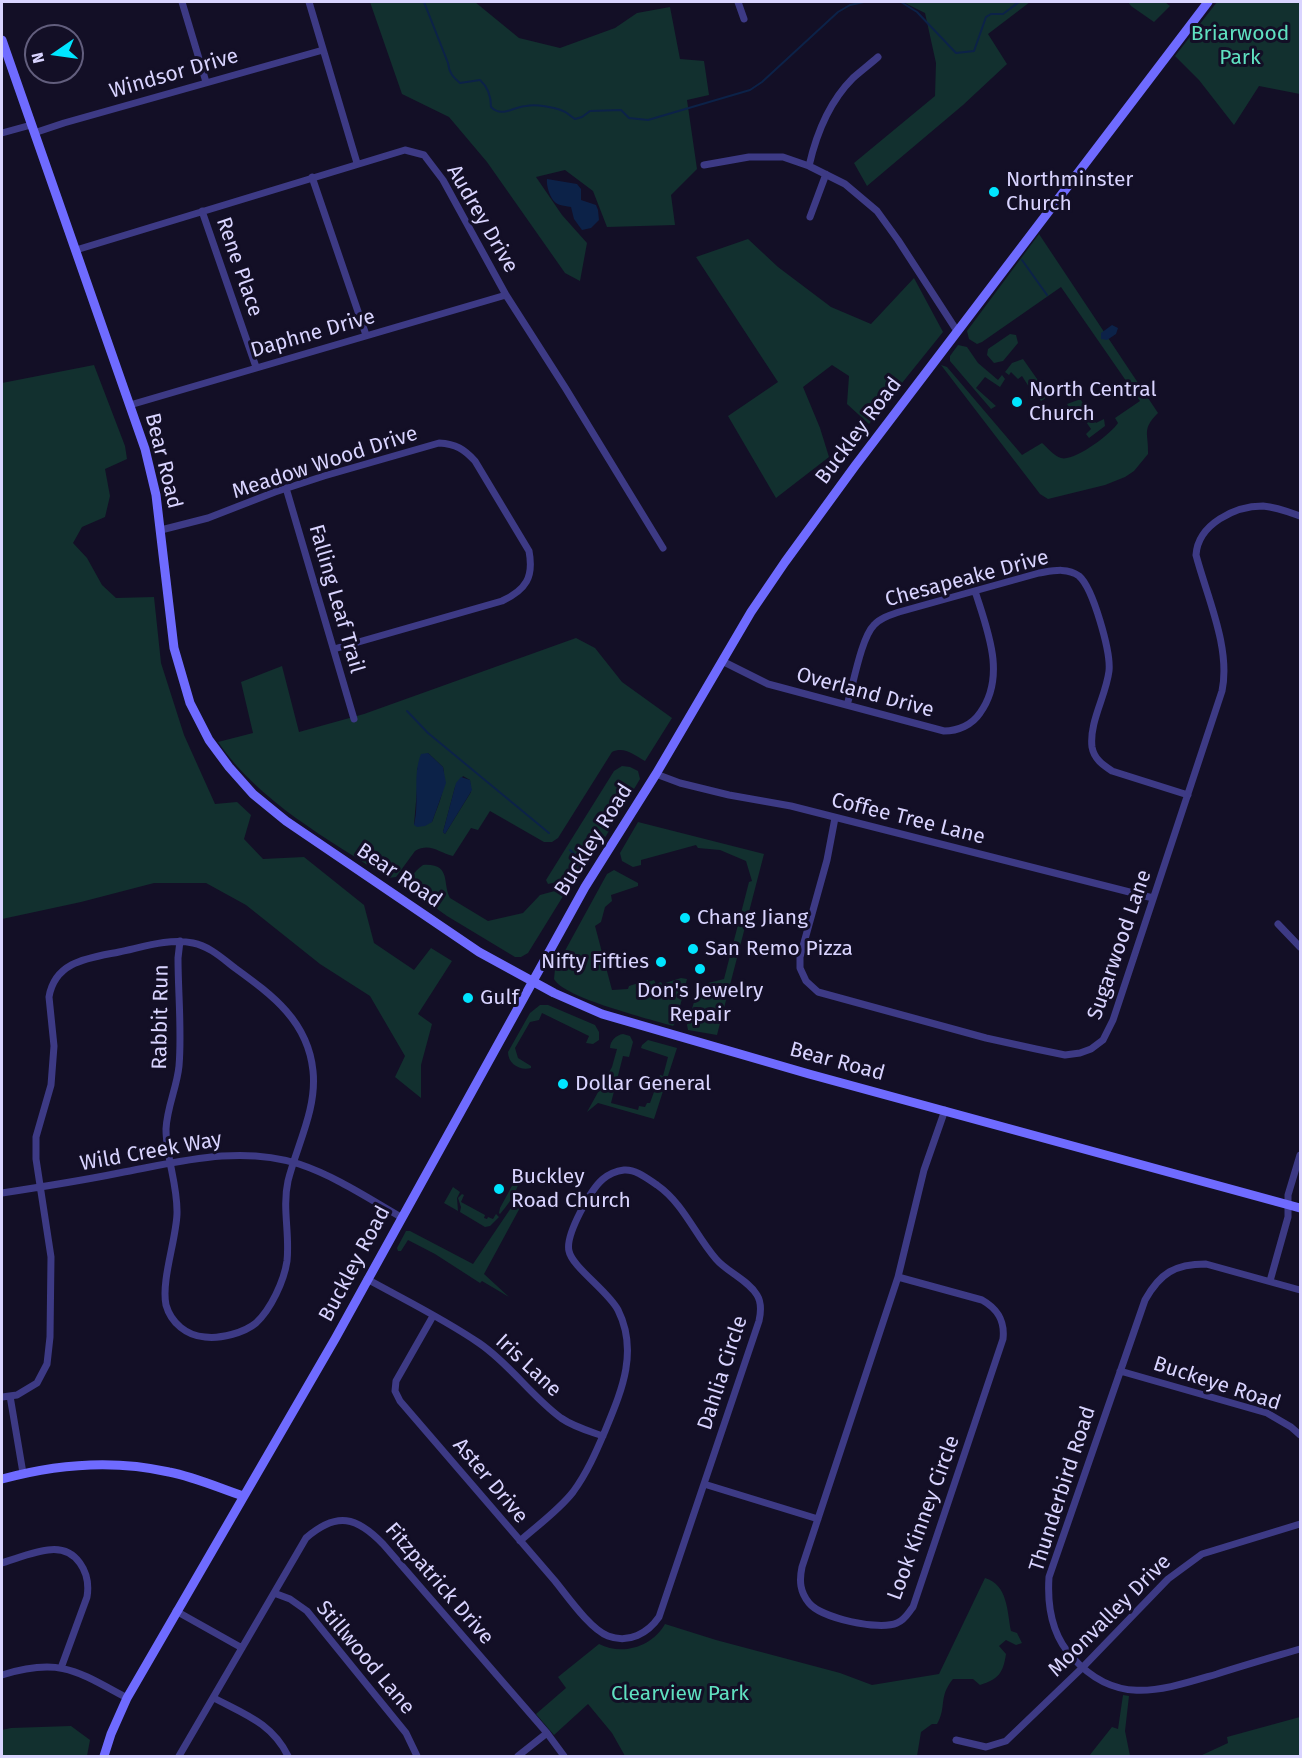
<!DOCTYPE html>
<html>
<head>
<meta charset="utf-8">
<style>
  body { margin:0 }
  #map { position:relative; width:1302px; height:1758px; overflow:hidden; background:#130f26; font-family:"Fira Sans",sans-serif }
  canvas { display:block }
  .frame { position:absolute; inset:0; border:3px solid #d9d4ff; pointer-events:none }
  .north { position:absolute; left:24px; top:24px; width:60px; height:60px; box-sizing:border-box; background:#130f26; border:2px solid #625e7d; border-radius:50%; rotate:257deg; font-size:16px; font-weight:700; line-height:24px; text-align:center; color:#d9d4ff }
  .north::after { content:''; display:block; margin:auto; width:21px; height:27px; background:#00e5ff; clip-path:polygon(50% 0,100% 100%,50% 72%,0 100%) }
</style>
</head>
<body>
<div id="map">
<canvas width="1302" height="1758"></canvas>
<div class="frame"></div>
<div class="north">N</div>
</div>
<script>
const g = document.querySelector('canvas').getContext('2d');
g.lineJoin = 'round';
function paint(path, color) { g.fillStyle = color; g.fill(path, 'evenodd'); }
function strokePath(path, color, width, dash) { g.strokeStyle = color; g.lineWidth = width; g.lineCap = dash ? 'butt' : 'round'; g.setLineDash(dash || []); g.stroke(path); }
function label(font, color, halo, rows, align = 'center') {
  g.font = font + ' "Fira Sans",sans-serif'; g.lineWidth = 6; g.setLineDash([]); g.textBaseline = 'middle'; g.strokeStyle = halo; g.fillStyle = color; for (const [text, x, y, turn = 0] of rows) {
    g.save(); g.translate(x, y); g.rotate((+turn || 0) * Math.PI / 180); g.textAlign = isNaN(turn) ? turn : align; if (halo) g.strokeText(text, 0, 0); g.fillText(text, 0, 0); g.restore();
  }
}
paint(new Path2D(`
  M370,2H475L519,38L560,48L615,28L637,13L670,7L680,59L704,61L709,95L687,100L697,169L671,195L675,225L607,227L593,191L565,170L536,177L562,215L587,243L580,281L565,273L487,162L449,117L402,94Z
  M903,2H1030L988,34L1007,64L963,105L867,186L854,163L935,96L936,63L925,13Z
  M1128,2H1165L1170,6L1154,22L1131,6Z
  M1217,2H1300V94L1259,86L1234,125L1199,80L1175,56Z
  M1039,234L1158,413C1141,430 1149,433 1148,454L1134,471L1125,477L1105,485L1048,499L1040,494L941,365L947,367L1022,455L1042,443C1048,448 1054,456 1061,458C1074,462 1111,434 1118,423L1115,418L1140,401L1061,287L982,342L977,344L969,339L967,331Z
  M748,239L778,267L831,307L871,324L914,278L943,332L869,424L847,404L849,376L832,365L803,387L820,428L829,457L776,498L728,416L778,382L696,257Z
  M1010,334L1016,335L1018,343L1003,361L994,363L987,355L988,349Z
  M958,345L967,347L978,363L998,380L1002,375L1005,379L1000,387L985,377L976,388L996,406L991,409L950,361V356Z
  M1023,359L1049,396L1041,401L1038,397L1036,398L1022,376L1018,379L1011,372L1009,375L1005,372L1012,363Z
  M94,365L125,446L127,459L105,469L110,496L105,517L82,527L73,543L87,558L102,585L116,598L154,597L161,663L184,735L215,804L237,802L251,815L244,839L263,859L304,857L364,905L374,943L414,970L431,948L452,961L418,1014L432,1024L421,1065V1098L395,1077L405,1056L370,996L320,964L246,905L206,883H154L81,902L2,919V383Z
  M1078,400H1081L1096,423L1104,419L1105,426L1089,438L1086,434L1091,429L1075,406L1070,409L1067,404Z
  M576,638L595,648L622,682L672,718L645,761C634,755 624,746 612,752L558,838L552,842H544L490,811L478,830L471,828L453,856C439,853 430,842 415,851L396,877L388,878C328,839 259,802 218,742L253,733L241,682L282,666L299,732L364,714ZM428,753L443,767C447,787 439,803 432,822L414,825L418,778L417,769ZM463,776L470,780L471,792L445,834L443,832L455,787Z
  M622,766L630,767L638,771L640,779L606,836L578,873L566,880L548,884L546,880L614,771Z
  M638,822L764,854L717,1035L688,1030L687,1025L698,989L704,984L724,979L749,882L752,881L746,861L720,850L698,848L696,845L641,860V865L633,867L622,861L620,853Z
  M423,865C452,863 442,884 450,898L488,921L523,913L540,895L562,889L565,893L528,953L521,957H515L447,916L412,891C408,880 413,872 423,865Z
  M614,870L638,883V886L611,895L612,901L605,907L601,922L595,926L612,990L628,989L629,986L648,980V982L654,980L656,984L661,982L662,984L681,978L687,979L676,1022L673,1026C650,1019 564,998 554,979L555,969L607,874Z
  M540,1005H548L595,1025L599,1032V1040L593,1044L586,1043L589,1036L542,1013L539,1020L530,1022L515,1048L518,1058L531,1066V1068C520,1071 508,1064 508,1052L530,1013Z
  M623,1034L630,1036L633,1042L629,1057L623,1056L611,1103L638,1110L639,1106L645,1107L647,1103H650L660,1075L663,1076L668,1057L641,1048L642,1045L648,1040L677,1048L654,1119L598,1103L587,1112L612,1067L617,1049L610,1048C610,1041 616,1035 623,1034Z
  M520,1171C522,1185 509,1204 500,1214L499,1213L500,1208Z
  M453,1187L460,1192L457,1198L458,1211L444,1203Z
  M462,1194L464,1195L461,1202L485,1215L484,1218L487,1219L488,1217L493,1219L496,1214L499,1217L490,1226L485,1227L460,1212L461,1207L458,1198Z
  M515,1202L522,1204L484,1274L509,1297L482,1281L480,1283L435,1254L408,1240L401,1251H398L397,1248L406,1231H410L473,1264Z
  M985,1578C1008,1585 1007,1611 1011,1631L1017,1633L1022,1643L1016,1645L1006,1640L999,1646L1006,1654C1003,1673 999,1679 980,1685L973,1679H953C938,1697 947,1707 937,1724H932L921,1732L917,1756H625L612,1733L588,1704L554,1735L536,1714L566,1688L558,1677L599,1644C622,1656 652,1647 665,1624L716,1640L840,1673L872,1685L939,1674Z
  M1123,1695L1129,1696L1125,1731L1130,1756H1089L1112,1727L1118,1729Z
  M1300,1717V1756H1200L1228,1743L1227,1737Z
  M71,1726L90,1740L87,1756H2V1730L11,1728Z`), '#12302f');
paint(new Path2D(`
  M547,179L577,184L581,189V200L596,205L598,210L599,220L591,228L582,230L574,219L571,207C567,206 560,206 556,203C550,199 546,185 547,179Z
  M1112,325L1118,328L1116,334L1107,340L1101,339V333Z
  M428,753L443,767L446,783L432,822L425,826L417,827L414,825C420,801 412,776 421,754Z
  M461,777L470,780L472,790L445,834L443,832L456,783Z`), '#0c2248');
strokePath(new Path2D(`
  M424,2L448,63C449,73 453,77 460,83L480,80C488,87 491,96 491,107C502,118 512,107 526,106C536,104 554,107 563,111C567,112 571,117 575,119L582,117L590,111L621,110L629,118L648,120L750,90L762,82L838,12L850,5L864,2
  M901,2L917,12L956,53L974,51L986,17L991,14H1003L1019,2
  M1022,260L1047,295
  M407,711L428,733L549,833
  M570,850L581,860`), '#0c2248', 2);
strokePath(new Path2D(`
  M182,2L206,82
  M309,2L357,163
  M738,2L744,19
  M2,133L31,125
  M34,133L64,123L323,50
  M704,165L749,157H783L809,166L845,184L877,211L898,240L957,331
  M809,166C816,135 830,101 853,78C861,71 870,64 878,57
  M312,177L366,335
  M202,211L256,367
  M810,217L826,174
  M76,250L405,150L424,155L443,180L506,295L566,389L663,548
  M130,405L506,295
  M286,488L354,719
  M161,530L208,518L275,492L324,476L439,443C456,444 464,449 475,461L529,551C534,577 526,590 502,601L334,649
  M722,661L768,684L944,731C958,731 972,725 980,713C1007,676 987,629 975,591
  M847,705C853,686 861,638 874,625C880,618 890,615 899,612L1039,573C1052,571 1067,567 1079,576C1093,588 1111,652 1109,671C1106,696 1089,722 1092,747C1094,759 1103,765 1112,771L1188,795
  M656,774L680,783L729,795L791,806L1153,898
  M835,818L827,860L800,957V968L806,981L818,992L986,1038L1036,1049L1065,1055L1080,1053L1091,1049L1103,1040L1113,1020L1222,691C1231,648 1207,597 1196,555C1198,524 1235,506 1263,506C1276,507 1289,512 1300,516
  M1278,924L1300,947
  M2,1193C41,1187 80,1181 119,1173C179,1162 239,1145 299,1164C335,1176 368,1198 401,1217
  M898,1277L982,1300C998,1309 1005,1321 1003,1339L913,1607C908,1613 905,1620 897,1623C879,1631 821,1618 809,1603C800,1592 799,1581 802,1567L898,1277L924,1170L945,1110
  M367,1279C405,1300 444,1319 479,1343C510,1364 531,1396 561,1418C574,1427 589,1431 603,1436
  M1270,1281L1288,1217V1195L1300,1155
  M1300,1290L1206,1264C1175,1264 1160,1273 1145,1300L1049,1577C1047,1607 1052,1636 1073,1658C1117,1707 1162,1690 1217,1674C1245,1665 1273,1657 1300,1649
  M433,1316L396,1381L395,1391L400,1401C452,1461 503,1521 555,1581C568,1597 590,1629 608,1636C629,1644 648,1633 659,1617L759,1321C761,1312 762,1303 757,1295C748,1280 727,1272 716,1259C695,1235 684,1204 657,1185C648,1179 636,1169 624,1170C617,1171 609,1174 603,1179C591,1189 565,1235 569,1251C572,1267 608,1291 618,1310C639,1352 621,1392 605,1431C596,1452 587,1473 573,1492C559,1510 538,1525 520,1541
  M1120,1371L1267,1413L1291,1427L1300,1435
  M10,1396L23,1473
  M2,1397L17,1395L37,1383L47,1364L50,1337L51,1257L36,1159V1137L51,1085L54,1046L49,997C55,961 89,958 119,952C143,947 169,938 193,943C209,946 222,958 235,968C272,995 308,1021 313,1071C317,1109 297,1145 288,1181C282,1208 290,1234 287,1261C284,1281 271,1309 256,1323C244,1333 220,1339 205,1337C187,1336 171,1323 166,1305C161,1281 176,1240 177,1214C178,1185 166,1158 166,1129C167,1107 177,1087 179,1066C182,1032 178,992 178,958L180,941
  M704,1484L818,1519
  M2,1563C17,1558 33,1552 48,1550C77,1546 91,1573 87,1597L61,1668
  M274,1593L290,1599L307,1611L406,1733L417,1756
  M176,1611L242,1648
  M2,1675C60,1657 77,1671 127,1698
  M214,1698C244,1714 272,1723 288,1756
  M956,1740L986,1747L1006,1741L1082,1668L1168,1579L1202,1554L1300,1524
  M179,1756L306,1538C337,1511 357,1517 383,1544L547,1733L564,1756
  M518,1756L547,1733`), '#3d3a85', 7);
strokePath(new Path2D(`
  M2,40L145,449L156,495L174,648L190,703L209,740L229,767L253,794L286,821L479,952L554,993L602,1014L809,1074L1300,1208
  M2,1479C57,1464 112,1459 169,1472C195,1477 219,1488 243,1496
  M104,1756L111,1734L127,1698L335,1339L585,887L656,774L751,612L785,562L855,466L1208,2`), '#6f6bff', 9);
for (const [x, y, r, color] of [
  [994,192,6,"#00e5ff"],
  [1017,402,6,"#00e5ff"],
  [685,918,6,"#00e5ff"],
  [693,949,6,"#00e5ff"],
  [661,962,6,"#00e5ff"],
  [700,969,6,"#00e5ff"],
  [468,998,6,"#00e5ff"],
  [563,1084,6,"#00e5ff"],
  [499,1189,6,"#00e5ff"]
]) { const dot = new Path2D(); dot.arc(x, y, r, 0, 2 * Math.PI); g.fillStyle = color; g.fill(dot); strokePath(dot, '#130f26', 2); }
label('21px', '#5fe0c0', '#130f26', [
  ["Briarwood",1240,34],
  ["Park",1240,58],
  ["Clearview Park",680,1694]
]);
label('21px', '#d9d4ff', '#130f26', [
  ["Windsor Drive",174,74,-16],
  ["Audrey Drive",482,219,60],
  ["Rene Place",239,267,71],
  ["Daphne Drive",313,334,-16],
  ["Buckley Road",859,431,-53],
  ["Bear Road",163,461,76],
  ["Meadow Wood Drive",325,463,-18],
  ["Chesapeake Drive",967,579,-15],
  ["Falling Leaf Trail",336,599,74],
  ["Overland Drive",865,693,15],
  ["Coffee Tree Lane",908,819,14],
  ["Buckley Road",594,840,-58],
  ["Bear Road",399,876,34],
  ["Sugarwood Lane",1120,945,-71],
  ["Rabbit Run",161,1017,-89],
  ["Bear Road",837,1062,15],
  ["Wild Creek Way",151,1152,-10],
  ["Buckley Road",355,1264,-62],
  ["Iris Lane",528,1366,43],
  ["Dahlia Circle",723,1373,-72],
  ["Buckeye Road",1217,1384,18],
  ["Aster Drive",490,1481,50],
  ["Thunderbird Road",1063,1489,-72],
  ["Look Kinney Circle",924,1518,-70],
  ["Fitzpatrick Drive",439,1584,49],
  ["Moonvalley Drive",1110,1616,-45],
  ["Stillwood Lane",365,1658,50]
]);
label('21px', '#d9d4ff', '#130f26', [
  ["Northminster",1006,180],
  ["Church",1006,204],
  ["North Central",1029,390],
  ["Church",1029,414],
  ["Chang Jiang",697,918],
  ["San Remo Pizza",705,949],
  ["Nifty Fifties",649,962,"right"],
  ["Don's Jewelry",700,991,"center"],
  ["Repair",700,1015,"center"],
  ["Gulf",480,998],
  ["Dollar General",575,1084],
  ["Buckley",511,1177],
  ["Road Church",511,1201]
], 'left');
</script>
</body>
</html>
